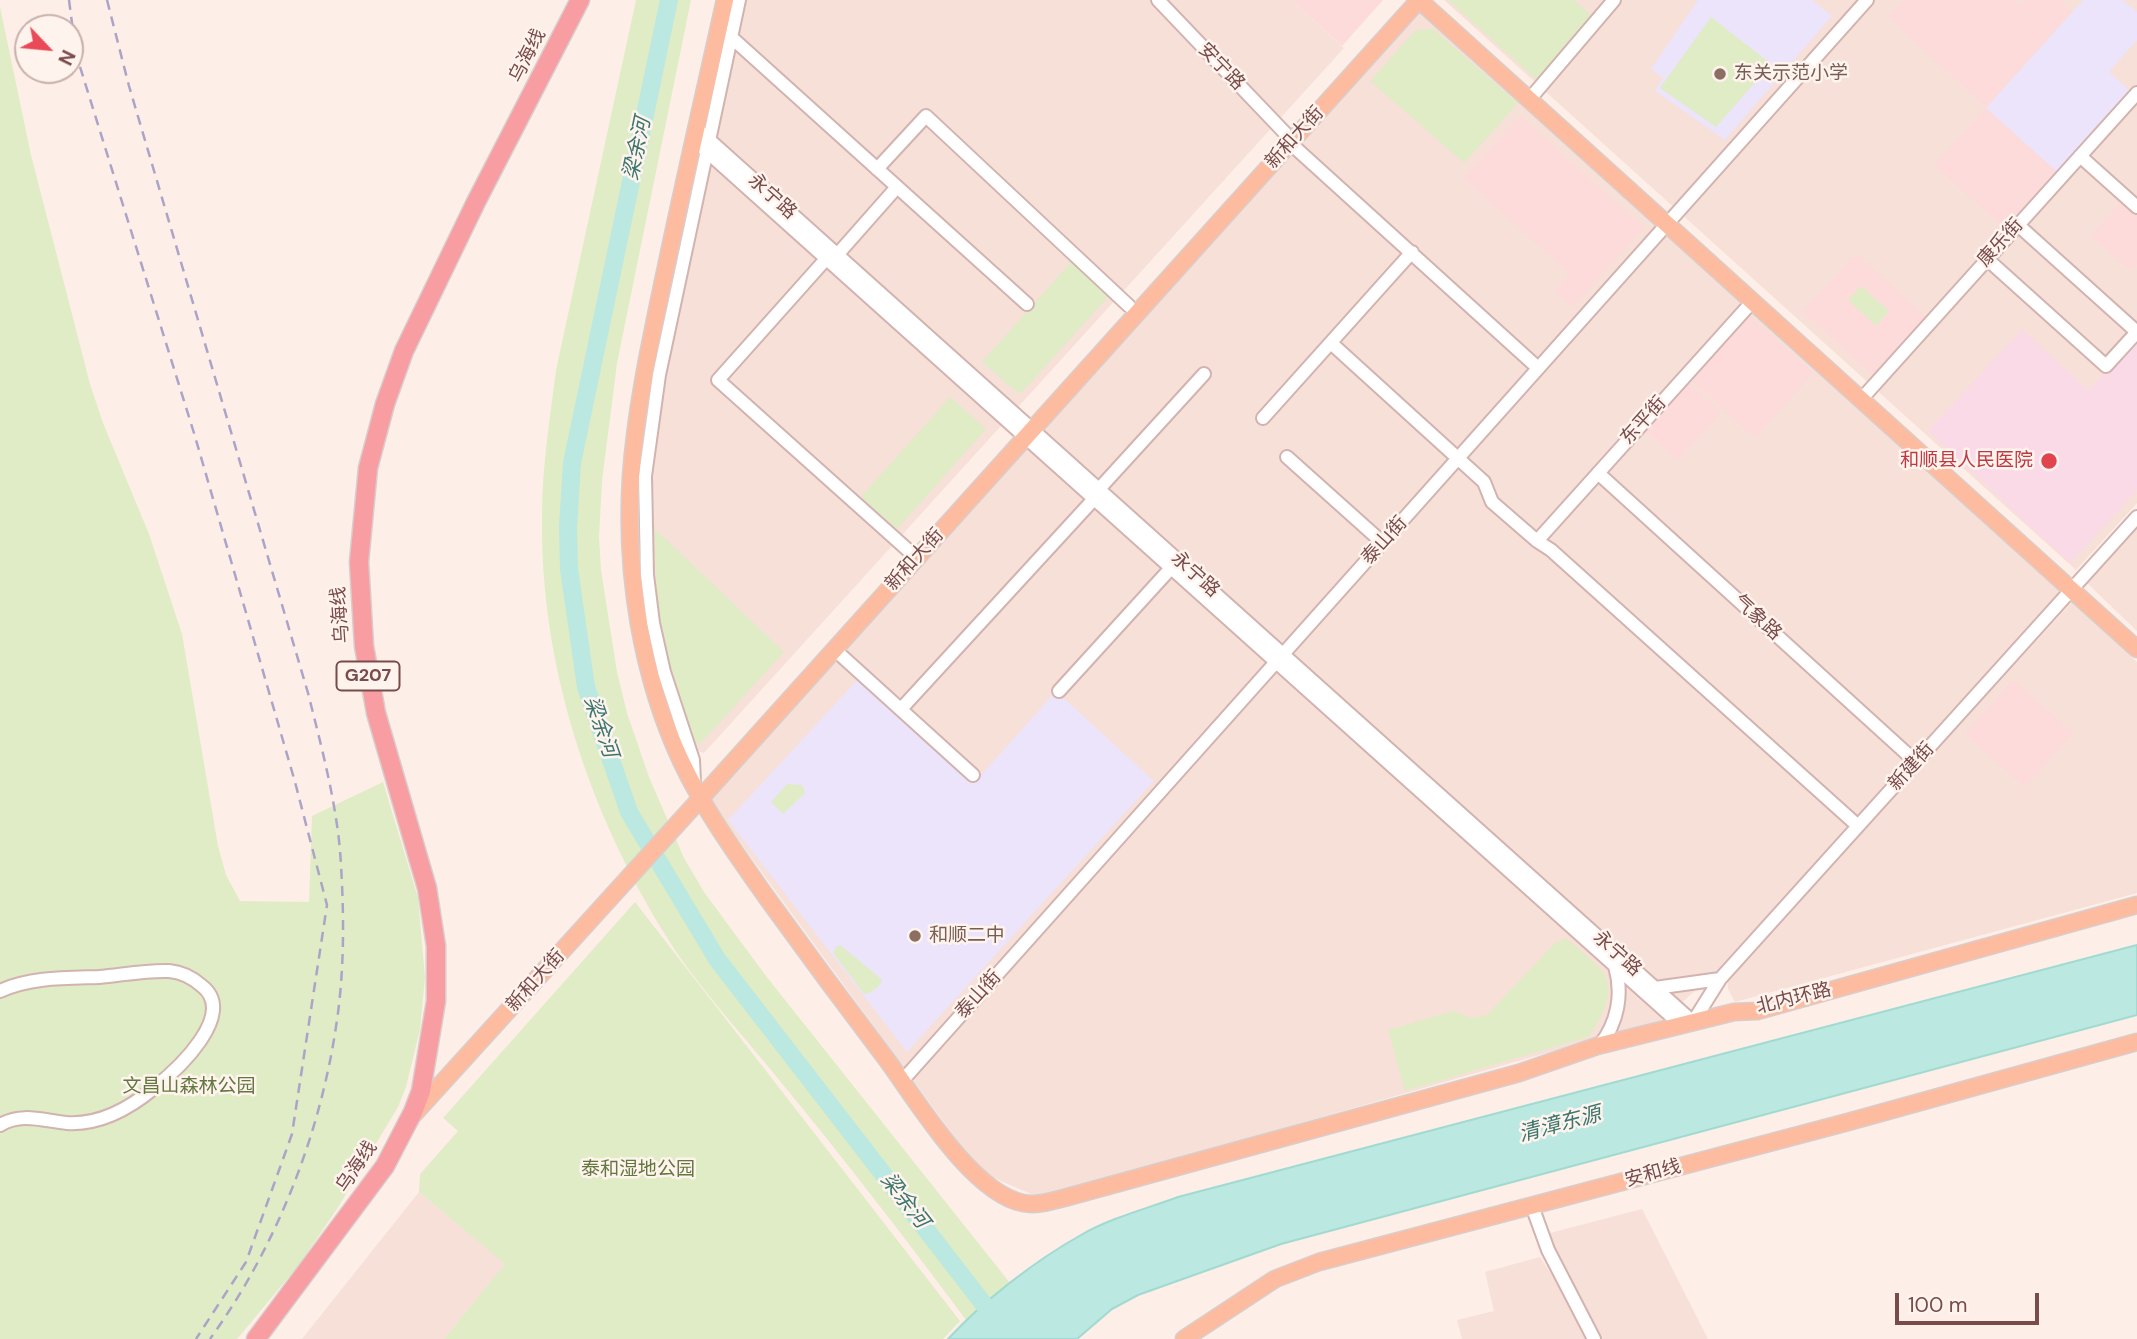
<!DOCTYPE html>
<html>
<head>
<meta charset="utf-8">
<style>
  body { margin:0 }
  #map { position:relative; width:2137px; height:1339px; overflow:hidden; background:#fdeee7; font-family:"DM Sans",sans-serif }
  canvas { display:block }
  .north { position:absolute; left:14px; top:14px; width:70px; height:70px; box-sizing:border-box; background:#fff3ee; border:2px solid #c9b0ac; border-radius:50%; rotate:116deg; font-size:19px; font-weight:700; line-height:28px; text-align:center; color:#784c4a }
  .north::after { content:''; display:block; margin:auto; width:24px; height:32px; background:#ea4a57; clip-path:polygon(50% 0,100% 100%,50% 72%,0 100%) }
  .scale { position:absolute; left:1895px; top:1293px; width:144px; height:32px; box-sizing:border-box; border:4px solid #784c4a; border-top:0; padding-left:9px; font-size:21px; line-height:24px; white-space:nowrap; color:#784c4a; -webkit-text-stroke:5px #fff3ee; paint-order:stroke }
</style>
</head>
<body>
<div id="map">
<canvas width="2137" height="1339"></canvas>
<div class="north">N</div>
<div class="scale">100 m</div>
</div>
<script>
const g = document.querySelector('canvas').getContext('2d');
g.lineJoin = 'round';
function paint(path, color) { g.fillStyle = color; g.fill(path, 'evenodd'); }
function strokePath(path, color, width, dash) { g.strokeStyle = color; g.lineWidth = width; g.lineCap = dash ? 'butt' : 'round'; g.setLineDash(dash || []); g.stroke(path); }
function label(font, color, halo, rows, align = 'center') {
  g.font = font + ' "DM Sans","Noto Sans SC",sans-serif'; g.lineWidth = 5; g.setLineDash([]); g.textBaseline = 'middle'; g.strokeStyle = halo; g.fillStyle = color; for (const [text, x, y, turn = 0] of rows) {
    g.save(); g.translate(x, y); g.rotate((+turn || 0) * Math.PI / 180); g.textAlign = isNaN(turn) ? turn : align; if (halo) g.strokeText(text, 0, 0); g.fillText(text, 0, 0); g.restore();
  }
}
paint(new Path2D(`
  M743,0H1291L1344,48L704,753L691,749L650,584L647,519L651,441Z
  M1444,0H2137V503L2076,570Z
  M1421,10L2062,592L1714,974L1662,1020L1045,1196L1031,1194L985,1174L974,1164L710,801Z
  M2137,528V631L2087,583Z
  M2073,601L2137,662V893L1735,1002L1728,989V977Z
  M419,1192L506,1264L444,1339H302Z
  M1642,1209L1708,1339H1602L1557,1255L1550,1233Z
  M1540,1257L1563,1292L1588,1339H1462L1457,1320L1494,1311L1485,1272Z`), '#f7e0d8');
paint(new Path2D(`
  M1291,0H1383L1342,46Z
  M1903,0H2015L2021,5L2026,0H2059L2072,12L1986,107L2057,172L2006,229L1934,165L1986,107L1888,17Z
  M1520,116L1644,228L1573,307L1555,291L1570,274L1464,178Z
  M2123,200L2137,213V265L2131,271L2091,236Z
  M1856,253L1928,318L1875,377L1803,312Z
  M1749,315L1813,373L1755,438L1691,380Z
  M1688,383L1721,412L1678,460L1645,431Z
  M2013,680L2073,733L2025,787L1965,734Z`), '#fddbdb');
paint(new Path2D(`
  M1698,0H1812L1832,16L1725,140L1655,91L1663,78L1651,69Z
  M2083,0H2123L2137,12V40L2109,72L2130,91L2057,172L1986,108Z
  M859,678L975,782L1056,691L1154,781L907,1052L728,820Z`), '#ebe4fa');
paint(new Path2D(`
  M2022,330L2089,391L2137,336V490L2070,563L1928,431Z`), '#fbdae8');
paint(new Path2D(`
  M636,0H691L617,363L602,481L599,537L601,570L617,672L627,713L649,777L684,858L704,892L766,976L1010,1283L966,1320C906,1239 844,1159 780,1081C743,1035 696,985 666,936C588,810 540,665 542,516C542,467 550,418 556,370Z
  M1448,0H1574L1593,17L1538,81Z
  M0,7L31,155L90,384L103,423L149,534L182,634L218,846L226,875L240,901L309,902L312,816L383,782L418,898L425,978L420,1029L406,1087L398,1107L337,1209L298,1266L237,1339H0Z
  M1711,17L1771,64L1716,127L1660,88Z
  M1433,29L1518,103L1464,163L1370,81L1416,30Z
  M1072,261L1109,296L1022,392L1018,393L982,362Z
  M1861,286L1889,311L1876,326L1848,300Z
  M950,397L986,429L897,529L861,497Z
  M654,528L784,652L700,744L691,740L671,676L658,619Z
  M787,784L802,785L805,793L783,814L771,802Z
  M635,902L960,1321L943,1339H444L505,1264L419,1192L420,1174L458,1131L443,1118Z
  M1566,938C1578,949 1595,960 1604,974C1616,992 1600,1022 1588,1037L1405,1091L1388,1030L1453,1011L1472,1018L1487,1015L1554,944Z
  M840,945L880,978L882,981C878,988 872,993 864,994L833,953L837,946Z`), '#e0ecc5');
const water = new Path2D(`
  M2137,945V1015L1281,1244L1138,1295L1112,1309L1077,1339H948C983,1301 1036,1260 1081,1235C1110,1218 1146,1209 1178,1197Z`);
paint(water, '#bbe8e0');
strokePath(water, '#a0dad1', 2);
strokePath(new Path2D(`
  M669,0L572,463L568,527L569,569L586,687L629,812L717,959L999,1324`), '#bbe8e0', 18);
const minor = new Path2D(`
  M1158,0L1285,133
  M731,37L1027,304
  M1534,94L1614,0
  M696,128L1693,1022L1720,979L2137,517
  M694,140L1681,1025
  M1290,143L1538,368
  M2080,156L2137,207
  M877,169L926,116L1129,306
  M2018,225L2137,332
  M837,255L897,187
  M826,259L718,380L909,551
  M1987,259L2106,366L2137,332
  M1331,343L1484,482L1492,502L1537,541L1551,550L1858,826
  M1866,394L2137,93
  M1263,418L1412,252
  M1287,457L1383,543
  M1598,473L1916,762
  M1099,489L1204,374
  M1537,541L1752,302
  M834,649L973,775
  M1059,691L1171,568
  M901,709L1094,499
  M694,782L693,760L664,672L653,623L647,575L645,476L659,375L739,0
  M1655,988L1720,979
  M0,991C31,977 66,978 99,977C122,975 146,970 169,971C181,972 193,978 202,986C238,1014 177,1070 154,1088C130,1108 100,1125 67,1123C44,1121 22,1112 0,1125
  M1600,1045C1618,1022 1623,994 1615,966
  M902,1081L1867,0
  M1532,1206L1548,1250L1594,1339`);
const major = new Path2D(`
  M725,0C706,86 686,172 668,258C653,330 636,404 631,477C625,572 641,676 682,763C705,811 736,854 767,898C806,952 846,1006 887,1060C917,1101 972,1193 1023,1203C1037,1206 1051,1201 1064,1198L1519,1073L1597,1046L1734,1012L1757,1011L2137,905
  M1419,0L2137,649
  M414,1114L700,799L1419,0
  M1184,1339L1275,1279L1319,1262L1848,1122L2137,1042`);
const highway = new Path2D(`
  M256,1339L385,1166L413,1112L421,1091L436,1001V946L427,888L376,713L364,646L359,562L368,468L385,404L404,351L476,202L580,0`);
strokePath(minor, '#d2b3af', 16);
strokePath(major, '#d9cdcc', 19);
strokePath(highway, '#d9cdcc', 21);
strokePath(minor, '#fff', 12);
strokePath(major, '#fdbc9f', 16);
strokePath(highway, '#f89da1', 18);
strokePath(new Path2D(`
  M69,0L76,54L194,433L295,782L327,905L292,1134L246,1262L196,1339
  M107,0L129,86L308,693C321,745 335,797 340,850C344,906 345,965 337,1020C321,1133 277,1246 210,1339`), '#aca4c8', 2.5, [10, 7]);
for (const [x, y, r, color] of [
  [1720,74,7,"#8d6e63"],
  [2049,461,9,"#e0444e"],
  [915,936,7,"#8d6e63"]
]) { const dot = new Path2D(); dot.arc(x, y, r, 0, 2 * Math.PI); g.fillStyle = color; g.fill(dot); strokePath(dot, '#fff3ee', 2.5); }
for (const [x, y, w] of [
  [368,676,63]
]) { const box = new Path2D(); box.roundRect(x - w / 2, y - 14.5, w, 29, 5); g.fillStyle = '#fff3ee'; g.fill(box); strokePath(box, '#784c4a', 2); }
label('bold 18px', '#784c4a', null, [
  ["G207",368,676]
]);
label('19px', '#784c4a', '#fff3ee', [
  ["乌海线",528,56,-63],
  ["安宁路",1221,67,46],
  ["新和大街",1295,138,-48],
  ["永宁路",772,197,42],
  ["康乐街",2001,243,-48],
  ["东平街",1644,421,-48],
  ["泰山街",1385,541,-48],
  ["新和大街",915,560,-48],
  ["永宁路",1195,575,42],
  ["乌海线",341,615,-94],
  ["气象路",1757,618,42],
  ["新建街",1912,767,-48],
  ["永宁路",1617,954,42],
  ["新和大街",536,981,-48],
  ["泰山街",979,995,-48],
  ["北内环路",1794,999,-14],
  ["乌海线",357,1167,-56],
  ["安和线",1653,1174,-15]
]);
label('19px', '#785e54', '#fff3ee', [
  ["东关示范小学",1734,74],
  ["和顺二中",929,936]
], 'left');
label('19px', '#be3a42', '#fff3ee', [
  ["和顺县人民医院",2033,461]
], 'right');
label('19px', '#62783f', '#fff3ee', [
  ["文昌山森林公园",189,1087],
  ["泰和湿地公园",638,1170]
]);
label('italic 21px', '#3a766d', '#fff3ee', [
  ["梁余河",638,149,-78],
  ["梁余河",600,727,71],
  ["清漳东源",1560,1125,-15],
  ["梁余河",904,1201,52]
]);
</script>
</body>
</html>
